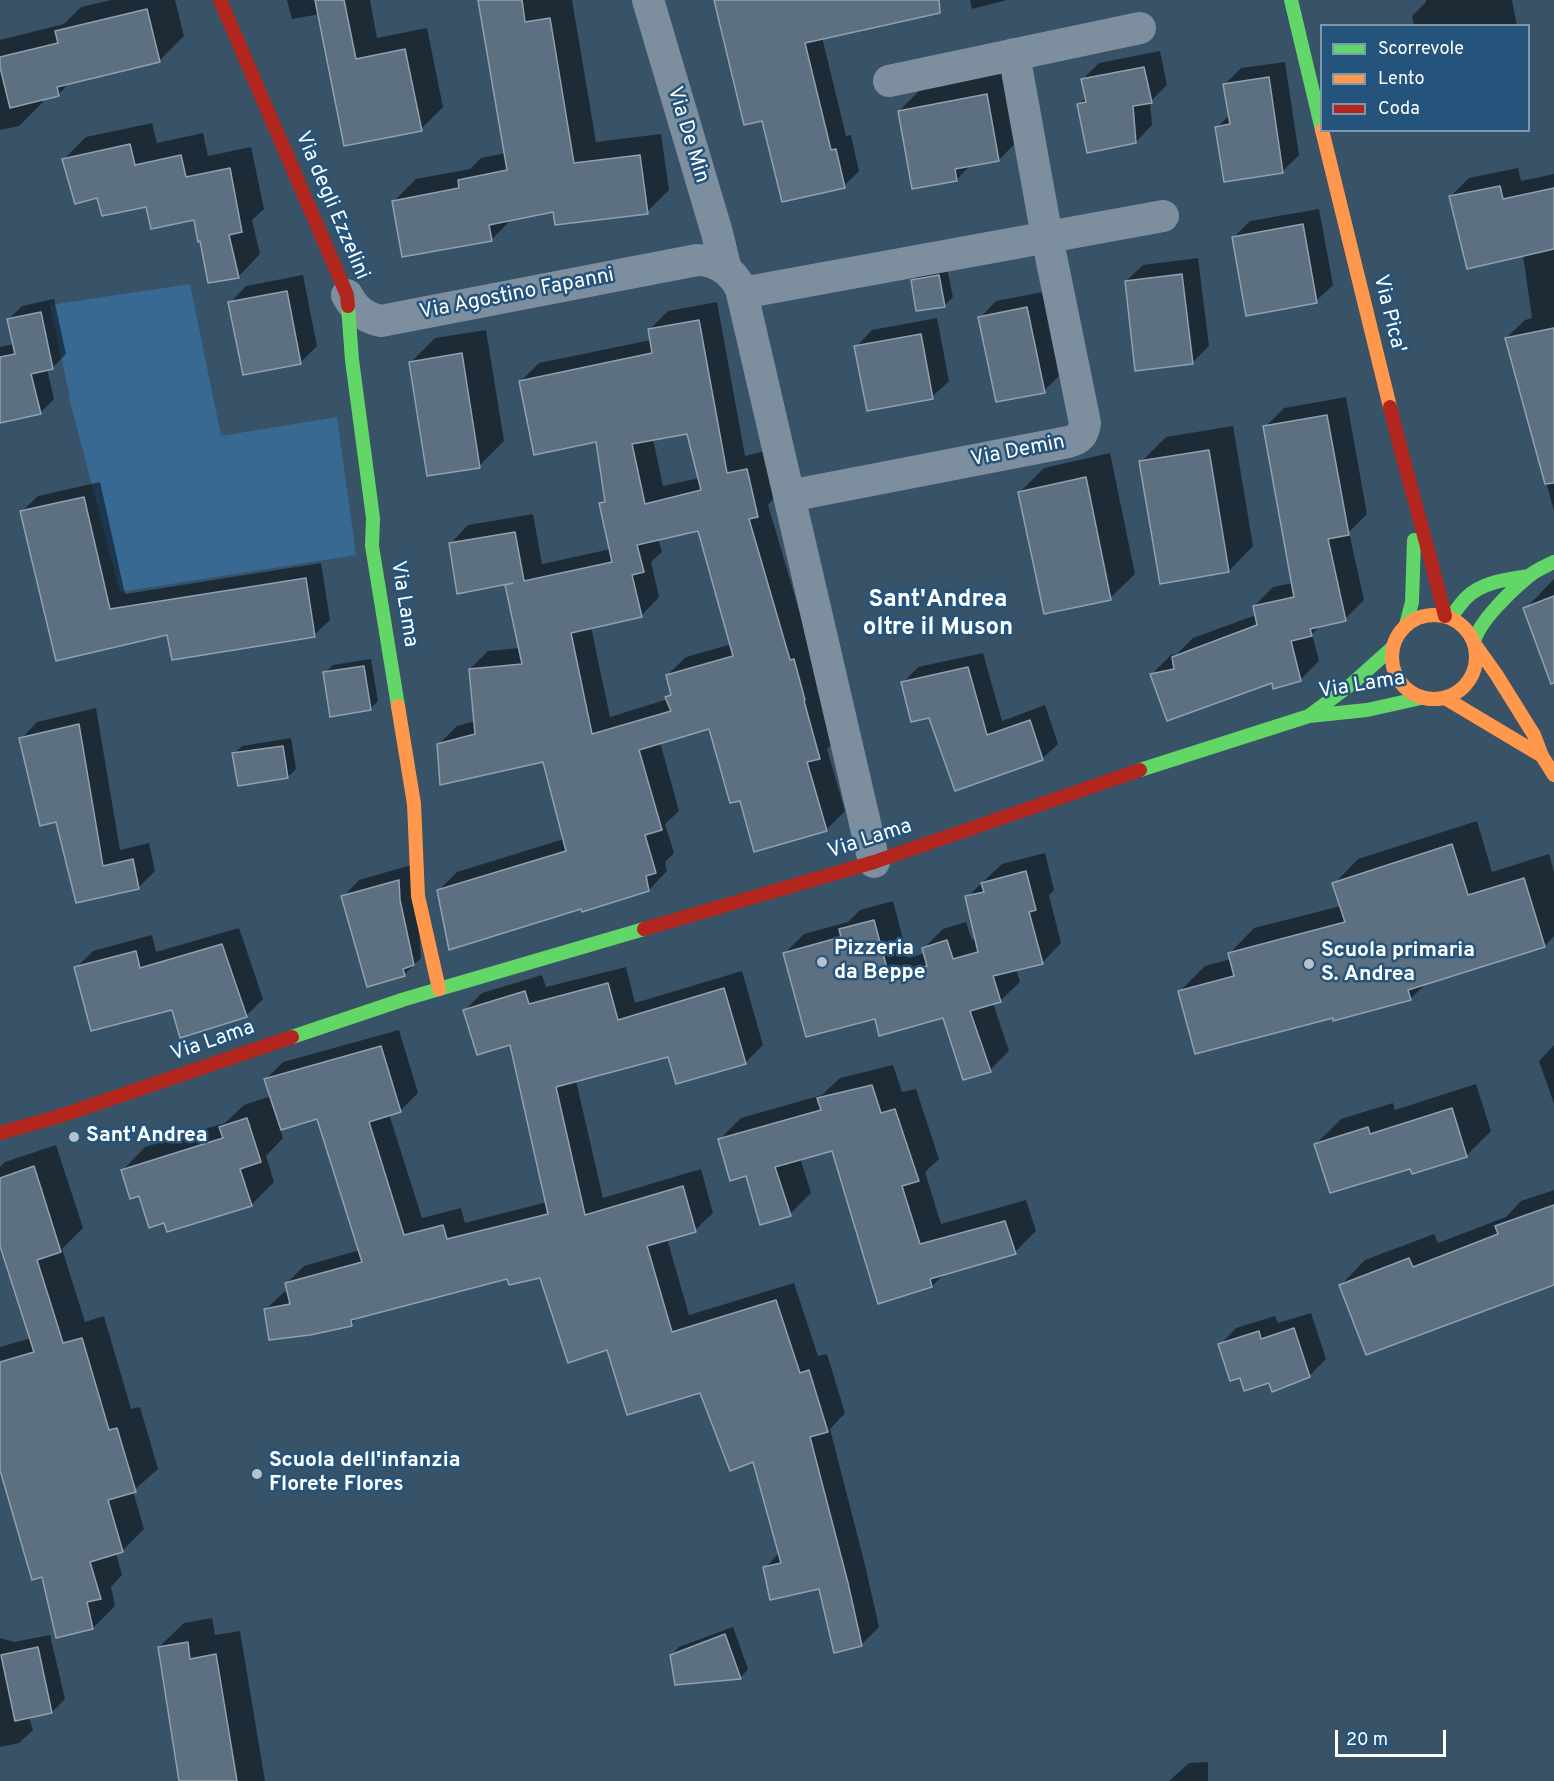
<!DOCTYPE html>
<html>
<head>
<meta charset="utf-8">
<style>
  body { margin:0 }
  #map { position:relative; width:1554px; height:1781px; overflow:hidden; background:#385268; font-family:Overpass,sans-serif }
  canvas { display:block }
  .legend { position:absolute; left:1320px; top:24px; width:210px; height:108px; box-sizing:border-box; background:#24547c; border:2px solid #7c98b0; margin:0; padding:8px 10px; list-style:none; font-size:18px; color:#fff }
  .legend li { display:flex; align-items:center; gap:12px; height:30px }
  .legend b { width:30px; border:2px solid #7c98b0 }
  .scale { position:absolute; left:1335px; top:1730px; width:111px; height:27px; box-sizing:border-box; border:3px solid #fff; border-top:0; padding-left:8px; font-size:18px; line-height:21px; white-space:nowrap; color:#fff; -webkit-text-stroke:4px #24547c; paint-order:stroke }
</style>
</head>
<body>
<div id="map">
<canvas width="1554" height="1781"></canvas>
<ul class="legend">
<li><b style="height:8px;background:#63d668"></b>Scorrevole</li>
<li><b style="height:8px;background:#ff974d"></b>Lento</li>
<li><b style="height:8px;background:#b3261e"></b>Coda</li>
</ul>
<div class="scale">20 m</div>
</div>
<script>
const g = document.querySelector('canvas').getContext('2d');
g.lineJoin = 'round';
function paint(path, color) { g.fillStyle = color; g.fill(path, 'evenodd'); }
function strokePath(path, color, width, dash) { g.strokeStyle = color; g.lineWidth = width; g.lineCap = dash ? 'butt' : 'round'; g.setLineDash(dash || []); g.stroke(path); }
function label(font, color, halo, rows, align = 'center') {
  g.font = font + ' Overpass,sans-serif'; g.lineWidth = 5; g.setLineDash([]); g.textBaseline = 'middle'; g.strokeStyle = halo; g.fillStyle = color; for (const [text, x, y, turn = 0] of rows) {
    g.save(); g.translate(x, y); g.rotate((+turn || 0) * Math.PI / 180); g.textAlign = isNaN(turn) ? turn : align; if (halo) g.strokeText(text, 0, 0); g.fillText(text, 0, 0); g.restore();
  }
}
paint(new Path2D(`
  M190,284L221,436L337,417L356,555L120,592L68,394L70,398L50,305Z`), '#386993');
paint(new Path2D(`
  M111,0H175L184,36L160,60L70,82L58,95L43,98V102L19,126L0,130V40L64,24L81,7Z
  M287,0H370L377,38L427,28L443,107L421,129L345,144L320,14L292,19Z
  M479,0H572L596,142L661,134L669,190L647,212L554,211L512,219L492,239L404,256L394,201L416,179L470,169L481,158L506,153Z
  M716,0H906L822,37L846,136L851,135L859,171L844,186L764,119Z
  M970,0H1007L972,9Z
  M1426,0H1512L1517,26H1414L1412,16L1426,2Z
  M1160,51L1167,85L1150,102L1152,125L1136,142L1078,105L1086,97L1083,79L1099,63Z
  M1285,62L1299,155L1283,171L1217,127L1230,115L1225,84L1241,68Z
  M1012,71L1023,135L999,160L971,165L956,180L899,111L924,86Z
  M152,123L157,143L203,133L208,156L251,147L264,209L252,220L260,254L238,277L195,218L147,205L98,196L64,159L86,137Z
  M1518,168L1521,181L1554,174V511L1506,338L1525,320L1532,318L1523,255L1451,196L1469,178Z
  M1319,209L1333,285L1316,301L1233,238L1250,221Z
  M1198,258L1209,346L1192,363L1126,281L1143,265Z
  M947,268L953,297L945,305L913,281L921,273Z
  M303,275L317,346L300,363L230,303L246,286Z
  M1043,292L1060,375L1044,391L980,318L996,301Z
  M54,299L66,354L53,367L47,369L54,399L40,413L0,422V347L14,344L9,319L22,306Z
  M717,302L745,456L765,451L775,497L768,505L837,739L827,749L845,811L826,830L741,799L710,727L660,742L679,811L665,824L674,853L665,862L667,871L649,890L438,891L457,872L564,839L544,760L439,744L457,726L475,721L470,669L488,651L520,648L506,586L509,583L450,544L468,525L533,514L542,564L611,549L601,504L606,499L597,440L521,381L539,363L651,340L649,330L668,311ZM688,432L700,478L663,486L653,439ZM699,529L732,644L686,657L667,675L672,692L667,697L668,699L610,717L591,627L641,616L659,597L651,562L662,552L658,538ZM645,868L648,880H645Z
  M937,318L949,381L932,397L856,347L872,330Z
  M486,330L504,441L479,466L411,362L435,338Z
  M1346,397L1367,514L1349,532L1364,600L1345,619L1321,625L1312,634L1319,661L1300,680L1273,681L1152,674L1171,655L1177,654L1193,638L1256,615L1254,606L1273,587L1293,583L1265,427L1284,408Z
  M1233,426L1253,546L1229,571L1141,462L1166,437Z
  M1110,453L1135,574L1110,598L1020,492L1044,468Z
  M100,482L125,594L321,563L330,620L314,635L169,633L57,659L22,511L38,496Z
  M1554,579V642L1525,609Z
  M983,653L1002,721L1045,705L1058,744L1042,759L930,716L903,683L918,667Z
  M371,659L378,701L370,709L325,673L333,665Z
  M96,708L120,850L149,843L155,871L139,887L77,901L57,820L21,739L37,722Z
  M291,738L296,769L288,777L234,754L242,746Z
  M1477,821L1492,872L1549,854L1554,872V936L1545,946L1427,983L1410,999L1334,1016L1180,991L1205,966L1231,959L1230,953L1254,928L1341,906L1334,884L1358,859Z
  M1045,853L1054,890L1049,895L1061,943L1042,963L1016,969L1020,982L1000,1001L993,1003L1009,1051L990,1070L944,1016L876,1017L785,953L804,934L848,922L860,910L893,901L908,958L925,953L924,948L943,929L966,922L972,940L977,939L967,897L1002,864Z
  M415,864L421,958L404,975L343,897L359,880Z
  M239,928L263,999L246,1016L173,1008L76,968L93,951L152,935L156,952Z
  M626,967L635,1003L742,971L763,1045L745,1063L669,1055L576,1081L603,1198L701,1169L713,1213L695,1230L667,1239L689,1315L794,1283L818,1356L827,1354L845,1413L830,1429L865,1565L879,1627L861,1645L821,1587L765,1568L780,1552L754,1460L701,1391L608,1349L541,1276L508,1277L359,1316L351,1324L266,1309L284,1292L288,1291L286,1284L304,1266L360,1250L318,1117L280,1129L283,1138L266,1156L274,1182L251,1205L165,1221L140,1194L123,1170L145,1147L225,1123L244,1105L271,1096L266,1079L283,1062L399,1030L418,1093L400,1111L389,1114L422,1218L461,1208L465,1223L547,1202L511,1043L465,1010L482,993L542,975L546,987Z
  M1554,1045V1104L1539,1061Z
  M893,1065L902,1092L916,1089L939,1159L925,1172L941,1224L1026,1200L1036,1231L1015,1252L944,1274L932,1286L833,1149L800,1158L811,1193L790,1214L747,1174L720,1139L741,1118L822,1095L840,1078Z
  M1476,1084L1491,1131L1466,1156L1411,1167L1316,1144L1341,1119L1393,1103L1395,1110Z
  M56,1145L83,1228L62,1249L85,1322L104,1316L131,1409L140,1407L158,1469L133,1491L144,1529L122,1551L116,1553L122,1575L111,1587L115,1606L93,1628L43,1575L0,1465V1347L31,1338L0,1240V1167L5,1162Z
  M1554,1190V1284L1341,1285L1365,1260L1434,1234L1438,1243L1506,1217L1521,1201Z
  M1311,1313L1326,1359L1309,1376H1241L1220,1345L1236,1328L1275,1316L1278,1323Z
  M212,1618L215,1635L240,1631L265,1781H181L159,1647L184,1623Z
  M733,1627L748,1669L741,1677L676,1683L671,1655L679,1647Z
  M50,1635L65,1699L52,1712L29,1717L33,1730L19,1743L0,1747V1638L14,1642Z
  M1208,1762V1781H1169L1189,1763Z`), '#0007');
const building = new Path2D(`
  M315,0H344L356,59L405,49L422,131L344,146Z
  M478,0H522L525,22L550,18L574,163L640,155L648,214L555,225L553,212L489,225L492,241L402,257L392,201L459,188L458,180L507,170Z
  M714,0H939L940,13L805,43L831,150L836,149L845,188L782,202L762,121L744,125Z
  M147,9L160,62L57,87L59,96L10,108L0,67V57L58,43L55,31Z
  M1144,67L1152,103L1133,106L1136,143L1087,153L1077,104L1086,102L1081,79Z
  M1269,77L1283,173L1224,182L1215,127L1230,124L1223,84Z
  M987,94L999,161L955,169L957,181L912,189L898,111Z
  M130,144L135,165L181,155L186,177L230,168L242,232L229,235L239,278L208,283L200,241L198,242L194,220L151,229L146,207L102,216L97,198L75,204L62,159Z
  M1500,186L1503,199L1554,188V249L1467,269L1449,196Z
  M1303,224L1317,303L1246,316L1232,237Z
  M1182,274L1193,364L1135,371L1125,281Z
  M939,275L945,307L916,311L911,280Z
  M287,291L301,364L243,375L228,302Z
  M1027,307L1045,393L996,402L978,317Z
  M41,312L53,369L31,374L41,414L0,423V357L15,354L7,319Z
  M699,320L727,473L747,469L758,517L749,519L790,660L794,659L805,700L804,701L820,759L807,762L827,831L754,852L740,801L730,803L709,729L639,750L662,830L645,835L656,873L646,876L649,891L582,912L581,909L449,950L437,890L566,851L543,762L440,785L437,744L475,734L469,669L522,664L505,585L513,583L457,594L449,543L515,532L524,581L612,562L599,503L605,502L596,442L534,455L519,381L652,353L648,329ZM687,434L701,490L645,504L632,444ZM698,531L733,656L666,675L671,695L665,697L671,711L592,734L571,633L642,617L632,575L644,572L637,545Z
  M1554,328V483L1545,484L1505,338Z
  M921,334L933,399L867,411L854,346Z
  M462,353L480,468L427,476L409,362Z
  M1327,415L1349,535L1328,539L1346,621L1310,629L1312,636L1291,641L1301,681L1273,689L1272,683L1167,721L1150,674L1174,669L1172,657L1257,625L1253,606L1294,597L1263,426Z
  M1209,450L1229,572L1160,584L1139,461Z
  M1086,477L1111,600L1044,614L1018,492Z
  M84,497L110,609L306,578L315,637L172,660L167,635L56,661L20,511Z
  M1554,596V683L1551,684L1523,608Z
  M364,666L371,710L330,717L323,672Z
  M968,667L987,735L1030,720L1043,760L955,791L929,718L911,722L901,682Z
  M79,724L103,866L133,859L139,889L76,903L56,822L40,826L19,738Z
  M283,746L288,778L238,786L232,753Z
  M1452,844L1468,895L1524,878L1545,947L1408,990L1411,1000L1333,1021V1018L1195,1054L1178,991L1234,976L1228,953L1345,922L1332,883Z
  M1026,871L1036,910L1029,912L1043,964L993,976L1001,1002L970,1011L991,1072L963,1080L943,1018L879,1036L875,1019L806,1037L783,953L841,937L839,929L874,920L889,976L927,966L922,948L947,940L953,959L978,952L965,896L984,892L981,883Z
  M399,880L400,900L414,965L403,969L405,976L367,987L341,896Z
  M222,944L247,1017L180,1038L172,1010L91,1031L74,967L136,951L140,968Z
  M608,983L618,1020L724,988L746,1064L676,1084L668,1057L556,1087L585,1215L683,1186L696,1232L647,1246L672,1332L776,1300L800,1373L809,1370L828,1432L810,1437L848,1583L862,1646L834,1653L819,1589L770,1600L763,1567L781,1563L753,1462L730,1471L700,1393L627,1415L607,1350L568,1363L540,1278L509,1285L507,1279L351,1320L352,1326L310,1335L269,1340L264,1309L290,1304L285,1283L362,1262L317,1119L281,1130L264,1079L381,1046L401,1112L369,1122L404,1235L443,1225L447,1239L548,1214L510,1045L477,1055L463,1010L525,991L529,1004Z
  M872,1085L881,1113L895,1109L919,1181L902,1186L920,1244L1005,1221L1016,1254L930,1279L932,1287L878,1304L832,1151L775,1167L791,1216L760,1225L746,1176L730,1181L718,1139L821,1110L817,1098Z
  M1452,1108L1467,1157L1412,1174L1410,1169L1330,1193L1314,1144L1368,1127L1370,1134Z
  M247,1118L261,1162L240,1169L252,1206L167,1232L164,1223L149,1228L139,1196L130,1199L121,1170L223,1138L219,1127Z
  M34,1166L61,1252L37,1260L63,1343L82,1338L109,1430L117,1428L136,1492L108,1500L123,1552L90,1562L101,1599L87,1602L93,1629L56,1638L42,1577L32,1580L0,1470V1362L34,1352L0,1246V1178Z
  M1554,1205V1285L1366,1355L1339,1285L1409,1258L1413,1267L1498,1234L1495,1226Z
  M1294,1328L1310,1377L1272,1392L1269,1383L1244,1391L1240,1378L1230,1381L1218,1344L1259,1331L1261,1339Z
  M725,1634L741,1679L675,1685L670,1655Z
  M188,1642L190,1659L216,1654L237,1781H179L158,1647Z
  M38,1647L52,1713L15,1721L1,1655Z`);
paint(building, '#5c7081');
strokePath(building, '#91a1ae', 1.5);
strokePath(new Path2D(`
  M648,0L717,233L726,270
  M889,81L1140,28
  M742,293L1163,216
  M347,295C355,310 365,318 381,321L697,260C717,260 733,272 741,289L874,862
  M789,496L1068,442C1080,439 1083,435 1085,423L1047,237L1014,54`), '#7d8f9f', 32);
strokePath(new Path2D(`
  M1291,0L1322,130
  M348,306L352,360L373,518L372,546L398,706
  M1451,617C1456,611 1460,604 1466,598C1482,582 1508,579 1529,576
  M1406,625L1412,602L1414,540
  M1474,642C1479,621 1512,590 1529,576C1536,570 1546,566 1554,562
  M1310,715L1353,683L1393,647
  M1140,770L1309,716L1367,710L1421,698
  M292,1037L405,999L644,929`), '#63d668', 14);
strokePath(new Path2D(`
  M1322,130L1390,407
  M1392 657a42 42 0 1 1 84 0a42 42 0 1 1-84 0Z
  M1476,646L1496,674L1534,735L1542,756L1554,775
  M1445,698L1542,756
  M398,706L414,804L418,896L439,989`), '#ff974d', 14);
strokePath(new Path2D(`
  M220,0L347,295L348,306
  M1390,407C1407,477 1428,546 1445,616
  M644,929L874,862L1140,770
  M0,1133L60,1116L292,1037`), '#b3261e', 14);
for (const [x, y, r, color] of [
  [822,962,6,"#b9c2ca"],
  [1309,964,6,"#b9c2ca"],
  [74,1137,6,"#b9c2ca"],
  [257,1474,6,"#b9c2ca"]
]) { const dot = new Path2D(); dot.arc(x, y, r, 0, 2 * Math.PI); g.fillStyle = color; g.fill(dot); strokePath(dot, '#24547c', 2); }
label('21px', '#fff', '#24547c', [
  ["Via De Min",687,135,73],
  ["Via degli Ezzelini",331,206,67],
  ["Via Agostino Fapanni",517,295,-11],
  ["Via Pica'",1388,314,76],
  ["Via Demin",1018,452,-11],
  ["Via Lama",403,604,81],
  ["Via Lama",1362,686,-9],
  ["Via Lama",870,840,-18],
  ["Via Lama",213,1042,-19]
]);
label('bold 21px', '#fff', '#24547c', [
  ["Pizzeria",834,950],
  ["da Beppe",834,974],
  ["Scuola primaria",1321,952],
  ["S. Andrea",1321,976],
  ["Sant'Andrea",86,1137],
  ["Scuola dell'infanzia",269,1462],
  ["Florete Flores",269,1486]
], 'left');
label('bold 24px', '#fff', '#24547c', [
  ["Sant'Andrea",938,601],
  ["oltre il Muson",938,629]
]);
</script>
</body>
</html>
